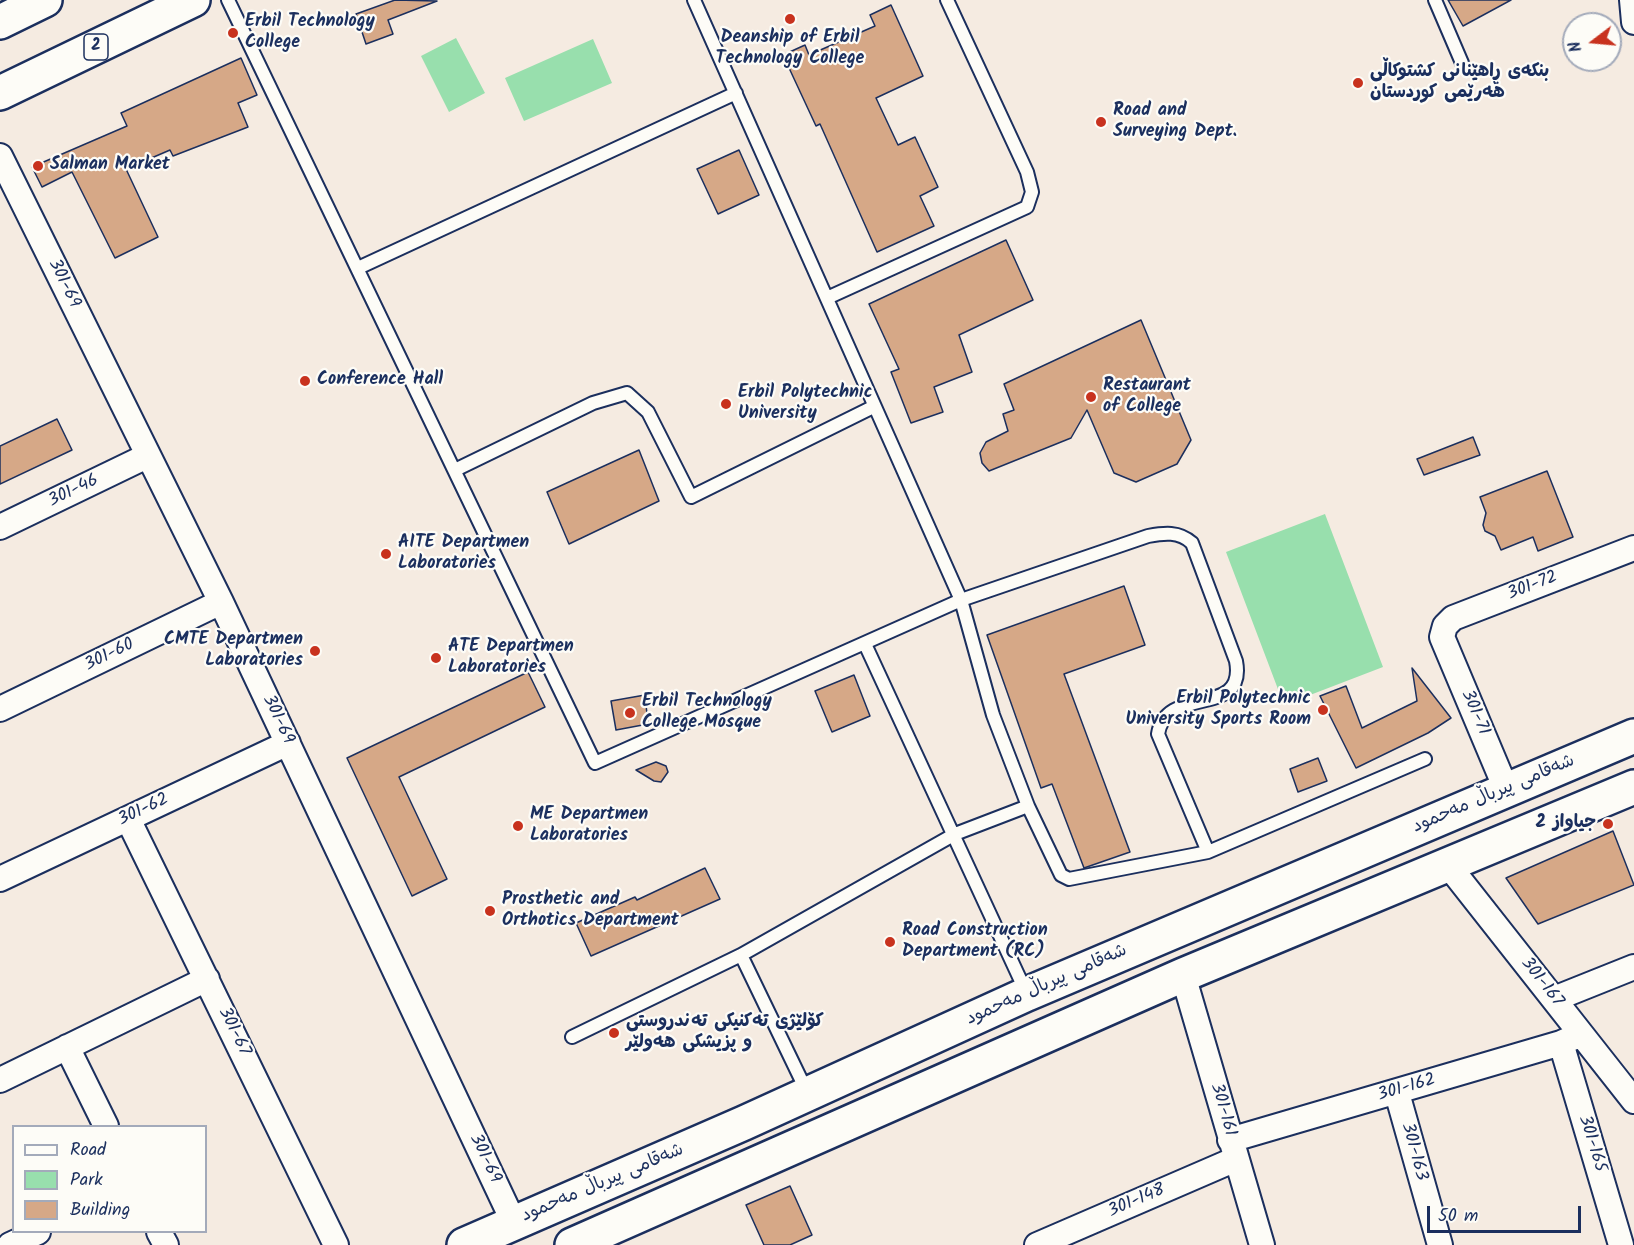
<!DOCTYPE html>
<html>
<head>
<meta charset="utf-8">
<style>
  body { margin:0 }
  #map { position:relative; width:1634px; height:1245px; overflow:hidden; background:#f5ebe1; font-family:Kalam,sans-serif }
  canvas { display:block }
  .legend { position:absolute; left:12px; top:1125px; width:195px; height:108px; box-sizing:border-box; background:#fdfcf7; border:2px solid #a3aaba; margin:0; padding:8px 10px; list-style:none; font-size:18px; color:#1b2f5e }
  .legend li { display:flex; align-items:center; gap:12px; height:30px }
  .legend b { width:30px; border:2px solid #a3aaba }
  .north { position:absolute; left:1562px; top:12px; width:60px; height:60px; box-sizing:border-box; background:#fdfcf7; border:2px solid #a3aaba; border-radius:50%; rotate:254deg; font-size:16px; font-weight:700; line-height:24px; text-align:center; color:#1b2f5e }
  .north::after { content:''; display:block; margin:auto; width:21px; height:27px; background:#c8321e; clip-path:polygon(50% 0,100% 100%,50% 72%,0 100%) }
  .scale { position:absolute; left:1427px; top:1206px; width:154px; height:27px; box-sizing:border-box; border:3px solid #1b2f5e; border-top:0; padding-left:8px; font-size:18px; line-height:21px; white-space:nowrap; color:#1b2f5e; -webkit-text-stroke:4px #fdfcf7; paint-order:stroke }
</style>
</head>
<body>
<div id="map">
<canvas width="1634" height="1245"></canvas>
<ul class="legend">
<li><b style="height:8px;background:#fdfcf7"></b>Road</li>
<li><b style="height:16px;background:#98dfad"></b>Park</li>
<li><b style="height:16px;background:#d6a887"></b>Building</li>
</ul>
<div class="north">N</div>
<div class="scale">50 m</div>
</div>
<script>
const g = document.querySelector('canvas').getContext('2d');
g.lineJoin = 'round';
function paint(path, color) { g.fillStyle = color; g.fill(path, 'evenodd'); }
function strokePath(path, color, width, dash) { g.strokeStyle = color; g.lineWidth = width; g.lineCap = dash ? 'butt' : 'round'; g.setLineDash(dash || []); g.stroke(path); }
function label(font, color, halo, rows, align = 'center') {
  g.font = font + ' Kalam,"Playpen Sans Arabic",sans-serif'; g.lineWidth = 4.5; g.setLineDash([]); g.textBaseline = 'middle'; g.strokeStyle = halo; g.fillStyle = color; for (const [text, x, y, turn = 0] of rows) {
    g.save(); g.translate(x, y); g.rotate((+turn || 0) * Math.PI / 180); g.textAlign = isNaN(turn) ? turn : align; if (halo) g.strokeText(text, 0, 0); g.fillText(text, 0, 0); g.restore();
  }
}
paint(new Path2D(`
  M456,38L485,93L449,112L421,56Z
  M593,39L612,83L524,121L505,78Z
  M1325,514L1383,667L1284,705L1226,552Z`), '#98dfad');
const building = new Path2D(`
  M395,0L437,1L388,20L393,34L366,44L356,14Z
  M1448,0H1511L1463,26Z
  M891,5L923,76L876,98L898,145L915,137L938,187L920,196L934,226L877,252L820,124L816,126L783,55L805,45L809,55L875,26L870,15Z
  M241,58L257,95L238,103L248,127L173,156L170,150L126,169L158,237L115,258L72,172L42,187L32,167L127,126L121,113Z
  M739,150L759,195L718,214L697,169Z
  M1006,240L1033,300L959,335L972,372L934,387L943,412L911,423L891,372L899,369L869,304Z
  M1141,320L1191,440L1177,464L1136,482L1114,473L1087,410L1071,438L989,471L982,463L980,453L986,442L1008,431L1003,414L1014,410L1004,384Z
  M57,419L72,450L0,484V446Z
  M1473,437L1480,455L1424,475L1417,459Z
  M639,450L659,501L569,544L547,492Z
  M1547,471L1573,537L1538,551L1533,537L1501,550L1495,536L1485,531L1483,525L1486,513L1480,497Z
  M1124,586L1145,645L1064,674L1130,852L1084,868L1052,784L1041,788L987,635Z
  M1412,668L1451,718L1428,733L1356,768L1320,696L1346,686L1362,728L1417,701Z
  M528,672L545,707L399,777L447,879L412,896L347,758Z
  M854,675L870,716L832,732L815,691Z
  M645,695L648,724L616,730L611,701Z
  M1318,758L1327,781L1298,792L1290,769Z
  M656,762L666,766L668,772L661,782L654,781L636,770Z
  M1613,831L1634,885L1538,924L1506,878Z
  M705,868L720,899L591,956L576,923L635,897L637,900Z
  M790,1186L812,1235L790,1245H764L746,1205Z`);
paint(building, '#d6a887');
strokePath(building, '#1b2f5e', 1.5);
const service = new Path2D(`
  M228,0L595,763L961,600L1148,536C1164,533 1179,531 1192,543L1236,661C1247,719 1166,684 1158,734L1208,852L1069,879L1061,875L1028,806L955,834L741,955
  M694,0L961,600L993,715L1028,806
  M1435,0L1462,63
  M358,268L736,93
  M827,298L1027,207L1032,192L1027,172L947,0
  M455,470L593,403L627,393L648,412L691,497L873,407
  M865,644L1026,992
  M1208,852L1425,759
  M572,1037L741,955L808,1094`);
const minor = new Path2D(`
  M1632,0L1634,22
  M0,156L221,602L514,1223
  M0,527L147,456
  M0,709L221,602
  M1506,789L1442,637L1445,626L1453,618L1634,548
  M128,819L336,1245
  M1448,865L1634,1101
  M0,879L288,743
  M1183,975L1262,1245
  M1554,999L1634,967
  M1561,1043L1621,1245
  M67,1047L106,1126
  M0,1080L207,979
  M1397,1093L1440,1245
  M1230,1140L1561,1043L1581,1034
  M159,1232L166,1245
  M10,1245L38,1232
  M1037,1245L1236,1159`);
const secondary = new Path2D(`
  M464,1245L744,1123L1027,994L1634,736
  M572,1245L1183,975L1634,787`);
const trunk = new Path2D(`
  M0,22L45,0
  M0,93L193,0`);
strokePath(service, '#1b2f5e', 16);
strokePath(minor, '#1b2f5e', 28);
strokePath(secondary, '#1b2f5e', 38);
strokePath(trunk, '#1b2f5e', 38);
strokePath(service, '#fdfcf7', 12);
strokePath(minor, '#fdfcf7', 24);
strokePath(secondary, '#fdfcf7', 33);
strokePath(trunk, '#fdfcf7', 33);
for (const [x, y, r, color] of [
  [790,19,6,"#c8321e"],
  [233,33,6,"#c8321e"],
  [1358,83,6,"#c8321e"],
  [1101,122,6,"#c8321e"],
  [38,166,6,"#c8321e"],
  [305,381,6,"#c8321e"],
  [1091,397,6,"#c8321e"],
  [726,404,6,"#c8321e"],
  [386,554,6,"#c8321e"],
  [315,651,6,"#c8321e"],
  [436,658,6,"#c8321e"],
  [1323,710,6,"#c8321e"],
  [630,713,6,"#c8321e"],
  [1608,824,6,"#c8321e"],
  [518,826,6,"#c8321e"],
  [490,911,6,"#c8321e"],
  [890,942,6,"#c8321e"],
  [614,1033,6,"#c8321e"]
]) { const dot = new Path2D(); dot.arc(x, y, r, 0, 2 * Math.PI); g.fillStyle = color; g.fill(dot); strokePath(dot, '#fdfcf7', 2); }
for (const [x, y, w] of [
  [96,47,24]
]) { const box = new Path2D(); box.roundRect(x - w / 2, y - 13, w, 26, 4.5); g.fillStyle = '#fdfcf7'; g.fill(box); strokePath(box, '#1b2f5e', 1.5); }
label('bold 16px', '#1b2f5e', null, [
  ["2",96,47]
]);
label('bold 18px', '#1b2f5e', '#fdfcf7', [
  ["Erbil Technology",245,23],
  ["College",245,44],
  ["Deanship of Erbil",790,39,"center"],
  ["Technology College",790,60,"center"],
  ["بنکەی ڕاهێنانی کشتوکاڵی",1370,73],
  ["هەرێمی کوردستان",1370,94],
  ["Road and",1113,112],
  ["Surveying Dept.",1113,133],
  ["Salman Market",50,166],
  ["Conference Hall",317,381],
  ["Restaurant",1103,387],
  ["of College",1103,408],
  ["Erbil Polytechnic",738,394],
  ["University",738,415],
  ["AITE Departmen",398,544],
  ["Laboratories",398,565],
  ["CMTE Departmen",303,641,"right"],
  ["Laboratories",303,662,"right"],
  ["ATE Departmen",448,648],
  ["Laboratories",448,669],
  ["Erbil Polytechnic",1311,700,"right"],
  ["University Sports Room",1311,721,"right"],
  ["Erbil Technology",642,703],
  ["College Mosque",642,724],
  ["ME Departmen",530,816],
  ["Laboratories",530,837],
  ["جیاواز 2",1596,824,"right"],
  ["Prosthetic and",502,901],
  ["Orthotics Department",502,922],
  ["Road Construction",902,932],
  ["Department (RC)",902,953],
  ["کۆلێژی تەکنیکی تەندروستی",626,1023],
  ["و پزیشکی هەولێر",626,1044]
], 'left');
label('18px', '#1b2f5e', '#fdfcf7', [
  ["301-69",63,284,64],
  ["301-46",74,492,-26],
  ["301-72",1533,587,-21],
  ["301-60",110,656,-26],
  ["301-71",1474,713,67],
  ["301-69",277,720,65],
  ["شەقامی پیرباڵ مەحمود",1494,795,-23],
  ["301-62",144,811,-25],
  ["301-167",1541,983,52],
  ["شەقامی پیرباڵ مەحمود",1047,986,-24],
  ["301-67",233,1032,64],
  ["301-162",1407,1089,-16],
  ["301-161",1222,1110,74],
  ["301-165",1591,1144,73],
  ["301-163",1413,1152,75],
  ["301-69",484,1159,65],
  ["شەقامی پیرباڵ مەحمود",603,1184,-23],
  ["301-148",1137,1202,-23]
]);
</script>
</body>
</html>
